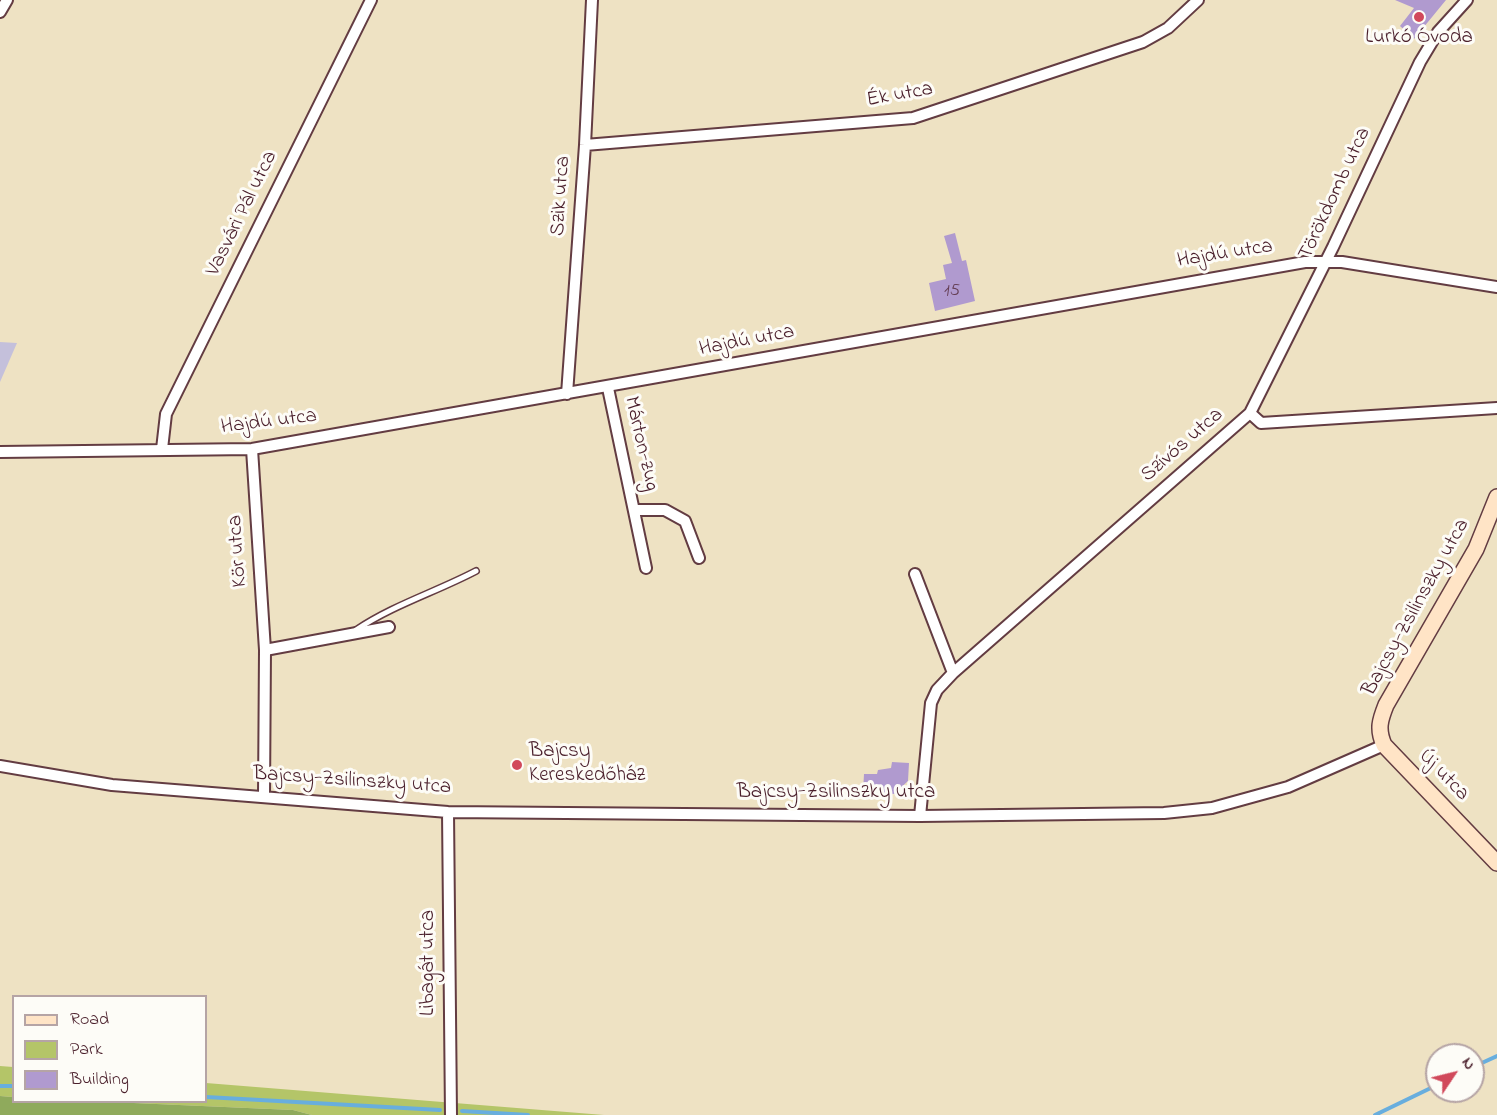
<!DOCTYPE html>
<html>
<head>
<meta charset="utf-8">
<style>
  body { margin:0 }
  #map { position:relative; width:1497px; height:1115px; overflow:hidden; background:#eee2c3; font-family:"Indie Flower",sans-serif }
  canvas { display:block }
  .legend { position:absolute; left:12px; top:995px; width:195px; height:108px; box-sizing:border-box; background:#fdfcf7; border:2px solid #b5a4a5; margin:0; padding:8px 10px; list-style:none; font-size:18px; color:#4a1f2b }
  .legend li { display:flex; align-items:center; gap:12px; height:30px }
  .legend b { width:30px; border:2px solid #b5a4a5 }
  .north { position:absolute; left:1425px; top:1043px; width:60px; height:60px; box-sizing:border-box; background:#fdfcf7; border:2px solid #b5a4a5; border-radius:50%; rotate:55deg; font-size:16px; font-weight:700; line-height:24px; text-align:center; color:#4a1f2b }
  .north::after { content:''; display:block; margin:auto; width:21px; height:27px; background:#d1495b; clip-path:polygon(50% 0,100% 100%,50% 72%,0 100%) }
</style>
</head>
<body>
<div id="map">
<canvas width="1497" height="1115"></canvas>
<ul class="legend">
<li><b style="height:8px;background:#ffe4c6"></b>Road</li>
<li><b style="height:16px;background:#b4c568"></b>Park</li>
<li><b style="height:16px;background:#b09acf"></b>Building</li>
</ul>
<div class="north">N</div>
</div>
<script>
const g = document.querySelector('canvas').getContext('2d');
g.lineJoin = 'round';
function paint(path, color) { g.fillStyle = color; g.fill(path, 'evenodd'); }
function strokePath(path, color, width, dash) { g.strokeStyle = color; g.lineWidth = width; g.lineCap = dash ? 'butt' : 'round'; g.setLineDash(dash || []); g.stroke(path); }
function label(font, color, halo, rows, align = 'center') {
  g.font = font + ' "Indie Flower",sans-serif'; g.lineWidth = 6; g.setLineDash([]); g.textBaseline = 'middle'; g.strokeStyle = halo; g.fillStyle = color; for (const [text, x, y, turn = 0] of rows) {
    g.save(); g.translate(x, y); g.rotate((+turn || 0) * Math.PI / 180); g.textAlign = isNaN(turn) ? turn : align; if (halo) g.strokeText(text, 0, 0); g.fillText(text, 0, 0); g.restore();
  }
}
paint(new Path2D(`
  M0,342L17,343L0,382Z`), '#c4c0db');
paint(new Path2D(`
  M0,1066L13,1067V1097L0,1096Z
  M206,1083L604,1115H312L293,1110L111,1102H206Z`), '#b4c568');
paint(new Path2D(`
  M0,1096L13,1097L14,1102H111L293,1110L312,1115H0Z`), '#8faa5c');
strokePath(new Path2D(`
  M1473,1067L1497,1056
  M0,1086H14
  M206,1097L440,1110
  M462,1111L528,1115
  M1375,1115L1437,1085`), '#68aede', 4);
paint(new Path2D(`
  M1395,0H1446L1414,39L1400,26L1414,8Z
  M955,233L962,261L966,260L975,301L935,311L929,283L946,279L943,265L952,263L944,236Z
  M892,762L909,763L908,781L894,794L863,792L864,774H877L878,770L891,768Z`), '#b09acf');
const lane = new Path2D(`
  M356,630C393,605 436,592 476,571`);
const street = new Path2D(`
  M0,12L7,0
  M585,145L913,118L1143,42L1168,28L1198,0
  M608,388L646,568
  M567,394L585,145L592,0
  M1250,413L1261,423L1497,408
  M162,449L166,414L371,0
  M252,449L265,650L264,796
  M0,452L252,449L1305,262H1342L1497,287
  M635,510H665L685,521L699,558
  M915,574L953,673
  M265,650L389,627
  M0,766L112,785L448,812L920,816L1164,813L1212,808L1288,787L1384,745
  M448,812L451,1115
  M920,816L931,703L937,690L953,673L1250,413L1333,247L1420,62L1438,32L1467,0`);
const secondary = new Path2D(`
  M1497,497L1476,549L1386,705C1380,720 1377,729 1384,745L1497,863`);
strokePath(lane, '#633c42', 8);
strokePath(street, '#633c42', 14);
strokePath(secondary, '#633c42', 18);
strokePath(lane, '#fff', 5);
strokePath(street, '#fff', 10);
strokePath(secondary, '#ffe4c6', 15);
for (const [x, y, r, color] of [
  [1419,17,6,"#d1495b"],
  [517,765,6,"#d1495b"]
]) { const dot = new Path2D(); dot.arc(x, y, r, 0, 2 * Math.PI); g.fillStyle = color; g.fill(dot); strokePath(dot, '#fdfcf7', 2); }
label('18px', '#643e54', null, [
  ["15",952,292]
]);
label('21px', '#4a1f2b', '#fdfcf7', [
  ["Lurkó Óvoda",1419,39],
  ["Bajcsy",529,753,"left"],
  ["Kereskedőház",529,777,"left"]
]);
label('21px', '#4a1f2b', '#fdfcf7', [
  ["Ék utca",900,96,-10],
  ["Törökdomb utca",1336,194,-65],
  ["Szik utca",562,196,-86],
  ["Vasvári Pál utca",243,214,-64],
  ["Hajdú utca",1225,255,-9],
  ["Hajdú utca",747,342,-11],
  ["Hajdú utca",269,423,-7],
  ["Márton-zug",640,444,77],
  ["Szívós utca",1183,446,-41],
  ["Kör utca",239,551,-94],
  ["Bajcsy-Zsilinszky utca",1417,608,-61],
  ["Új utca",1443,776,46],
  ["Bajcsy-Zsilinszky utca",352,782,4],
  ["Bajcsy-Zsilinszky utca",836,794],
  ["Libagát utca",430,963,-90]
]);
</script>
</body>
</html>
